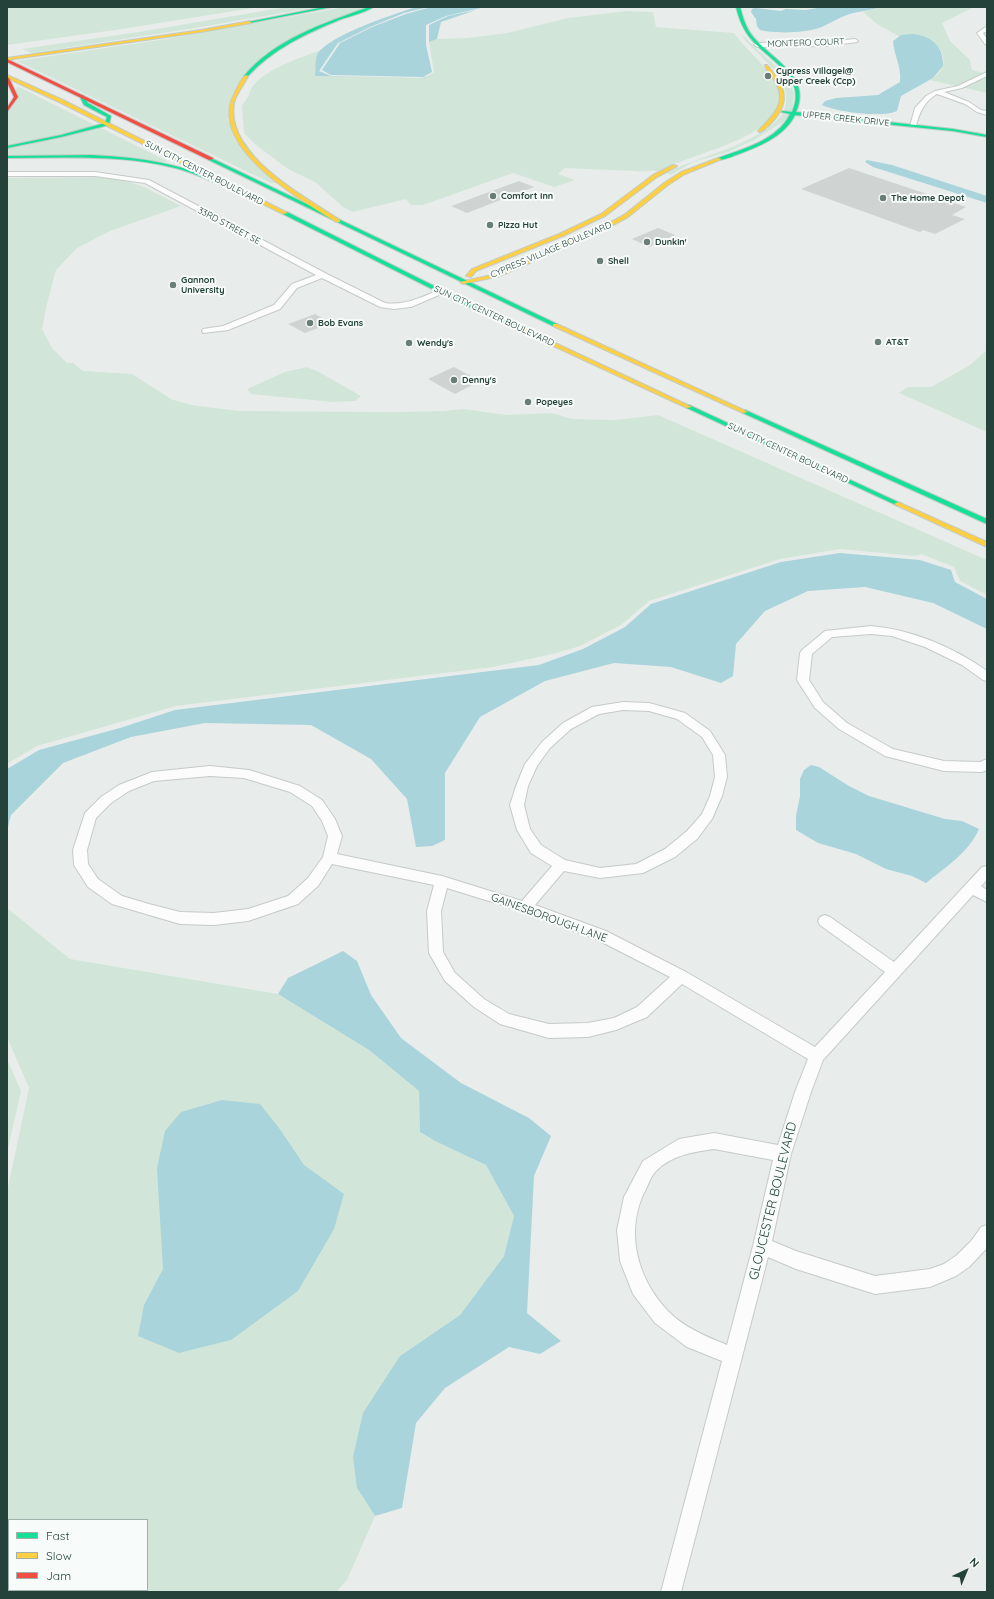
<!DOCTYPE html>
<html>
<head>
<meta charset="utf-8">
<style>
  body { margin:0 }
  #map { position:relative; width:994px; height:1599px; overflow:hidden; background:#e8edeb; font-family:Quicksand,sans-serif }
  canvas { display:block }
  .frame { position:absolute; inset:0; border:8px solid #24423a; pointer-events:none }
  .legend { position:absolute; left:8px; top:1519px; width:140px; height:72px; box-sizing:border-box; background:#f7fbf9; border:1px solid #a3b1ad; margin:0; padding:5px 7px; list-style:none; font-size:12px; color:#24423a }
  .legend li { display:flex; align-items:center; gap:8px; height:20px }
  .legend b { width:20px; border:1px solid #a3b1ad }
  .north { position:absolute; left:946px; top:1551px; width:40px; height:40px; -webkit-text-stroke:3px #f7fbf9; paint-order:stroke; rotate:44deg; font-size:11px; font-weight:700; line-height:16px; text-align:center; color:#24423a }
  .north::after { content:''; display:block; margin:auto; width:14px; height:18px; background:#24423a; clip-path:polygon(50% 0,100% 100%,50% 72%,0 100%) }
</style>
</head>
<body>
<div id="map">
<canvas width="994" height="1599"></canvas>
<div class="frame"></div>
<ul class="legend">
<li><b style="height:5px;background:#16e098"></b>Fast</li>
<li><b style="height:5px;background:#ffcf43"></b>Slow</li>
<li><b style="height:5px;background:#f24e42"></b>Jam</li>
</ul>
<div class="north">N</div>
</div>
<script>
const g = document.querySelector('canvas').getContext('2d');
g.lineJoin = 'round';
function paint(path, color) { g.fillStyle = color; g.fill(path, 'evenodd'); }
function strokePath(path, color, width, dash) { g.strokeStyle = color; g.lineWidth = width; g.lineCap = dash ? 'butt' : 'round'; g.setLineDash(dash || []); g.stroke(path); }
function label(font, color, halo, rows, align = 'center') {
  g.font = font + ' Quicksand,sans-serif'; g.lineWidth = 4; g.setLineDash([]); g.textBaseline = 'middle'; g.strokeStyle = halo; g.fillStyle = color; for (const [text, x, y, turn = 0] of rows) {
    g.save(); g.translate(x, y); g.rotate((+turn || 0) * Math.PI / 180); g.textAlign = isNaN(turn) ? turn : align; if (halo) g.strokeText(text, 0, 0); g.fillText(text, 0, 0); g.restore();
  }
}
paint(new Path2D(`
  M7,7H259L122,29L7,45Z
  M287,7H317L189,29L32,53L22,49L145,31Z
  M345,7H368L294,39L241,80L233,93L228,120L276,183H271L17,61L166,39Z
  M881,7H974L942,23L950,41L970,60L972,70L987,74V93L930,80C962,62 932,27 900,37L877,24L863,12Z
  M627,11L653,12L656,27L734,33C748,53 772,68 780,93C790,127 715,149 693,157C681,161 670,166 659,172C651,169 643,173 634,171L565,168L558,174L575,180L554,187L513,173L423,205H411L406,199L353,212L343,207L315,182L288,169L256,145L244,133L242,106L249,95V93C258,70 301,58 323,49L317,55L315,76L425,78L434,72L429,42L437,39L467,38L507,33L568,18Z
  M740,33L787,77L794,93L792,112L784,111C796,77 757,58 740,33Z
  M17,87H19L97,126L7,146V113Z
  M783,114L791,115L786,120L754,140L728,152L693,162L671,175L666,173C705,153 752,148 783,114Z
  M101,128L169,162L7,156V148Z
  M105,177L130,182L144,187L181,206L110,231L77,248L56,270L47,304L42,329L52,348L67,363H73L83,371L132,374L171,399L191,405L239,411L392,412L444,411L463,409L507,415L552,413L572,419L616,420L658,415L987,560V595L960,581L954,567L921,554L915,556L840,549L780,559L649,601L621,625L580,646L557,653L493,667L176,706L37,746L7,764V178Z
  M987,350V432L899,393L908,387H931L970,365Z
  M307,367L319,372L361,396L355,401L333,402L251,394L247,389L285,372Z
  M7,908L70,959L278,994L369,1050L419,1091L420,1132L435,1141L486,1165L514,1216L504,1256L460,1315L400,1356L357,1488L375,1516L347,1580L336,1592H7V1192L29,1088L7,1037ZM9,1520H147V1590H9Z
  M7,1059L21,1091L7,1153Z`), '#d1e6d8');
paint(new Path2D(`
  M416,7H428L404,13L370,27L338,43L319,71L331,76L422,78L428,76L425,78L315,76C316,70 315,60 317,55C328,35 395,14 416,7Z
  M431,7H485L446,16L426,25V45L432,72L423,77L331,75L322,70L340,43L372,27L406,14Z
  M823,7H881C871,10 862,11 853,13C842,16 832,22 822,27C807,33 775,34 760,30L757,26L756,19L751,12L752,9L755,8L781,11L786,9L806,10Z
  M476,10L441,22L437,39L429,42V25L448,16Z
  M913,34C932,36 944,47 943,66L933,78L901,96L897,111C882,118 837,112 822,105L825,101L836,98L878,95L900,82C902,67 894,56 893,41L901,35Z
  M867,160L892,165L987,196V203L873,167L865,162Z
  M840,553L920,560L951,570L955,582L987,599V629L933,603L865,587L808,591L765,611L736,644L733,676L721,683L671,667L614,663L545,681L480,717L445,773V840L432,846L416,847L407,799L371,759L311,725L205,723L131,737L63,763L11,815L7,831V769L39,750L120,728L175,710L539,665L583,649L625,627L651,604L781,562Z
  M811,765L819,767L849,786L869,796L945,819L962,821L979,829C969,852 946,867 926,883L912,876L886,869L856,854L818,843L796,830V816L800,796V779L804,770Z
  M343,951L357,961L371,995L401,1038L461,1083L529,1118L551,1136L534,1176L527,1313L561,1341L540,1354L509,1347L445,1388L416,1423L402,1508L375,1516L357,1488L353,1457L363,1413L400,1356L460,1315L504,1256L514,1216L486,1165L435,1141L420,1132L419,1091L369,1050L278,994L288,978Z
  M222,1100L260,1104L279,1128L304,1165L344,1194L334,1229L298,1291L231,1340L179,1353L138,1336L144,1305L163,1269L157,1168L165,1131L181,1112Z`), '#a9d4db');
paint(new Path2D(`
  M849,168L966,207L952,215L965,219L935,234L923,230L920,232L801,189Z
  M519,181L534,187L467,213L451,206Z
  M658,228L675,235L649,247L632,239Z
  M315,314L331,323L305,333L288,324Z
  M454,367L480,381L455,394L428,379Z`), '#cfd4d2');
const street = new Path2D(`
  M987,26V31L983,33L987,39V45L985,44L977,33Z
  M855,39L858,41L857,42L827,46L757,47L754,45L757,43L827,42Z
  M987,72V76L962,88L944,92L969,102L981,110L987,111V115L977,112L965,104L937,94C924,102 920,111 916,126L911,127L910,126L915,108L926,96L935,91L958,86Z
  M7,172H95L149,180L325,273L385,303C404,306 422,297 439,290H442L446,292L411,307L394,309L380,307L322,278L297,288L280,309L228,330L203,333L202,331L203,329L223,326L274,305L292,284L316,275L145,183L95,176H7Z
  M871,626C913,630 953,647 987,671V681L983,680L962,665L925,647L892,636L871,634L832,637L812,654L809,680L823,702L847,723L893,749L944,761L980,762L987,759V770L982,772L944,771L885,756L839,729L815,708L797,680L800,653L802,650L825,631Z
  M623,702L649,703L685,713L710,731L725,755L727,777L722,796L712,819L697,839L675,857L643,873L600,878L564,871L535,905L606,931L686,972L815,1047L885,972L820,925L818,921L820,917L825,915L830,917L894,962L982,867L987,866V880L981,886L987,890V902L973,895L823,1060L811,1092L791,1154L772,1241L796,1251L875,1276L930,1269L944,1264L957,1255L972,1240L981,1227L987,1225V1248L969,1267L956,1276L930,1287L875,1294L796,1269L768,1257L681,1592H661L722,1361L687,1347L655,1323L633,1294L620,1261L617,1230L624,1197L643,1161L679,1139L714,1133L778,1145L795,1092L808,1059L682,984L647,1017L616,1030L588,1037L549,1038L500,1024L474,1007L445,981L429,953L427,911L434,885L332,864L318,886L298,904L248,921L214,925L180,924L112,904L88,887L74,865L73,850L85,813L101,797L119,785L152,772L210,766L249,770L300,786L322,800L335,819L342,836L337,854L442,876L522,901L552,866L531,853L517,830L510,805L516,786L525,764L542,742L563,723L592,707ZM623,710L649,711L677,719L702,737L713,755L715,777L710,796L702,814L687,831L665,849L636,864L600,868L565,860L541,845L530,829L524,805L528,786L537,766L550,748L571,729L599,714ZM210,776L244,778L290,792L312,806L322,821L328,836L323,857L308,878L288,896L248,909L214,913L180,912L149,904L122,896L98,879L88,864L87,850L96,818L111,803L129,791L154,781ZM447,888L521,911L596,939L670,977L637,1007L614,1018L588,1023L549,1024L509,1014L484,999L455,973L443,952L441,911ZM714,1149L773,1160L753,1246L727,1345C705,1336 683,1327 667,1310C636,1277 624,1228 647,1187C649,1182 652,1175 656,1171C672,1155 693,1152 714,1149Z`);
const fast = new Path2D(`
  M324,7H332L250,23L248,22Z
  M369,7H374C364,13 350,16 339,20C305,34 273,49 247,77L244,76C275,39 324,23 369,7Z
  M736,7H740C743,18 746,29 754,38C773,60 812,77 796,112L953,129L987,135V137L953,131L795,115C784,137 758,147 736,155C731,157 724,160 718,160V158C743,149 778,140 790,114L781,112L783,111L792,112C808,78 770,61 752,40C743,30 739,19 736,7Z
  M79,95H83L88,103L111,116L109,125L61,137L7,148V146L61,135L105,123L107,117L84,105Z
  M91,155C134,157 174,162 214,179C221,182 230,185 236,189L232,190C213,182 195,173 175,168C121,154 63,158 7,158V156Z
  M211,158L557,324L558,325L553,326L209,160V159Z
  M283,212H287L444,291L522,328L517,329L440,293L283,214Z
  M689,405L900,503L902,504L898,506L896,505L687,408L686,407Z
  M745,410L987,519V524L743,413L742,412Z`);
const slow = new Path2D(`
  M250,21L251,23L201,32L7,60V58L201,30Z
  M765,65H767C783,84 792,99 774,120C770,124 765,130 760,132L758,131C771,117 788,104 776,83C773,77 766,71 765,65Z
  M7,75L63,100L288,213L283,214L59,102L7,78Z
  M246,75L248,76C244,85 236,94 234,103C225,155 304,196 340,220V222H336C300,199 205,146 235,92C238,87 241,78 246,75Z
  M718,158L722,159L685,174L668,185L628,217L602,231L500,276L463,284L460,282L496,274L598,229L624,215L664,183L681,172Z
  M673,165L677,166L657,177L605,216L563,236L476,271L471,277L466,276L472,269L559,234L601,214L653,175Z
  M553,324H557L748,412L743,413L553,326Z
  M517,327H521L692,407L687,408L517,329Z
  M898,502L987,542V547L896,505L894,504Z`);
const jam = new Path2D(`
  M7,59L213,158V159L209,160L7,62Z
  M7,77L9,78L18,97L7,112V108L14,97L7,82Z`);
strokePath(street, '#c5cac8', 2);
strokePath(fast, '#c3cbc8', 2);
strokePath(slow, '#c3cbc8', 2);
strokePath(jam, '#c3cbc8', 2);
paint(street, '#fcfcfc');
paint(fast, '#16e098');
paint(slow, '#ffcf43');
paint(jam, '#f24e42');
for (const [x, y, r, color] of [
  [768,76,4,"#697e78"],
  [493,196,4,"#697e78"],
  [883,198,4,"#697e78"],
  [490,225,4,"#697e78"],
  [647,242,4,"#697e78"],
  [600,261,4,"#697e78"],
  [173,285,4,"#697e78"],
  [310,323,4,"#697e78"],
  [878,342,4,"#697e78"],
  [409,343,4,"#697e78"],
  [454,380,4,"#697e78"],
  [528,402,4,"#697e78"]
]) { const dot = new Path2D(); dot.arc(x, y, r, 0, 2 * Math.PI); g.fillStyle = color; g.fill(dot); strokePath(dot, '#f7fbf9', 1.5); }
label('9px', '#24423a', '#f7fbf9', [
  ["MONTERO COURT",806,43,-2],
  ["UPPER CREEK DRIVE",846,119,6],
  ["SUN CITY CENTER BOULEVARD",204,173,27],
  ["33RD STREET SE",229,226,28],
  ["CYPRESS VILLAGE BOULEVARD",551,250,-23],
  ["SUN CITY CENTER BOULEVARD",494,316,25],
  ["SUN CITY CENTER BOULEVARD",788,453,25]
]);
label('bold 9px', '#24423a', '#f7fbf9', [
  ["Cypress Villagel@",776,71],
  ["Upper Creek (Ccp)",776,81],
  ["Comfort Inn",501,196],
  ["The Home Depot",891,198],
  ["Pizza Hut",498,225],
  ["Dunkin'",655,242],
  ["Shell",608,261],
  ["Gannon",181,280],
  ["University",181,290],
  ["Bob Evans",318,323],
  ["AT&T",886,342],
  ["Wendy's",417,343],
  ["Denny's",462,380],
  ["Popeyes",536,402]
], 'left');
label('11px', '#24423a', '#f7fbf9', [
  ["GAINESBOROUGH LANE",549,918,20]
]);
label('13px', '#24423a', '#f7fbf9', [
  ["GLOUCESTER BOULEVARD",773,1201,-76]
]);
</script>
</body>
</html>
